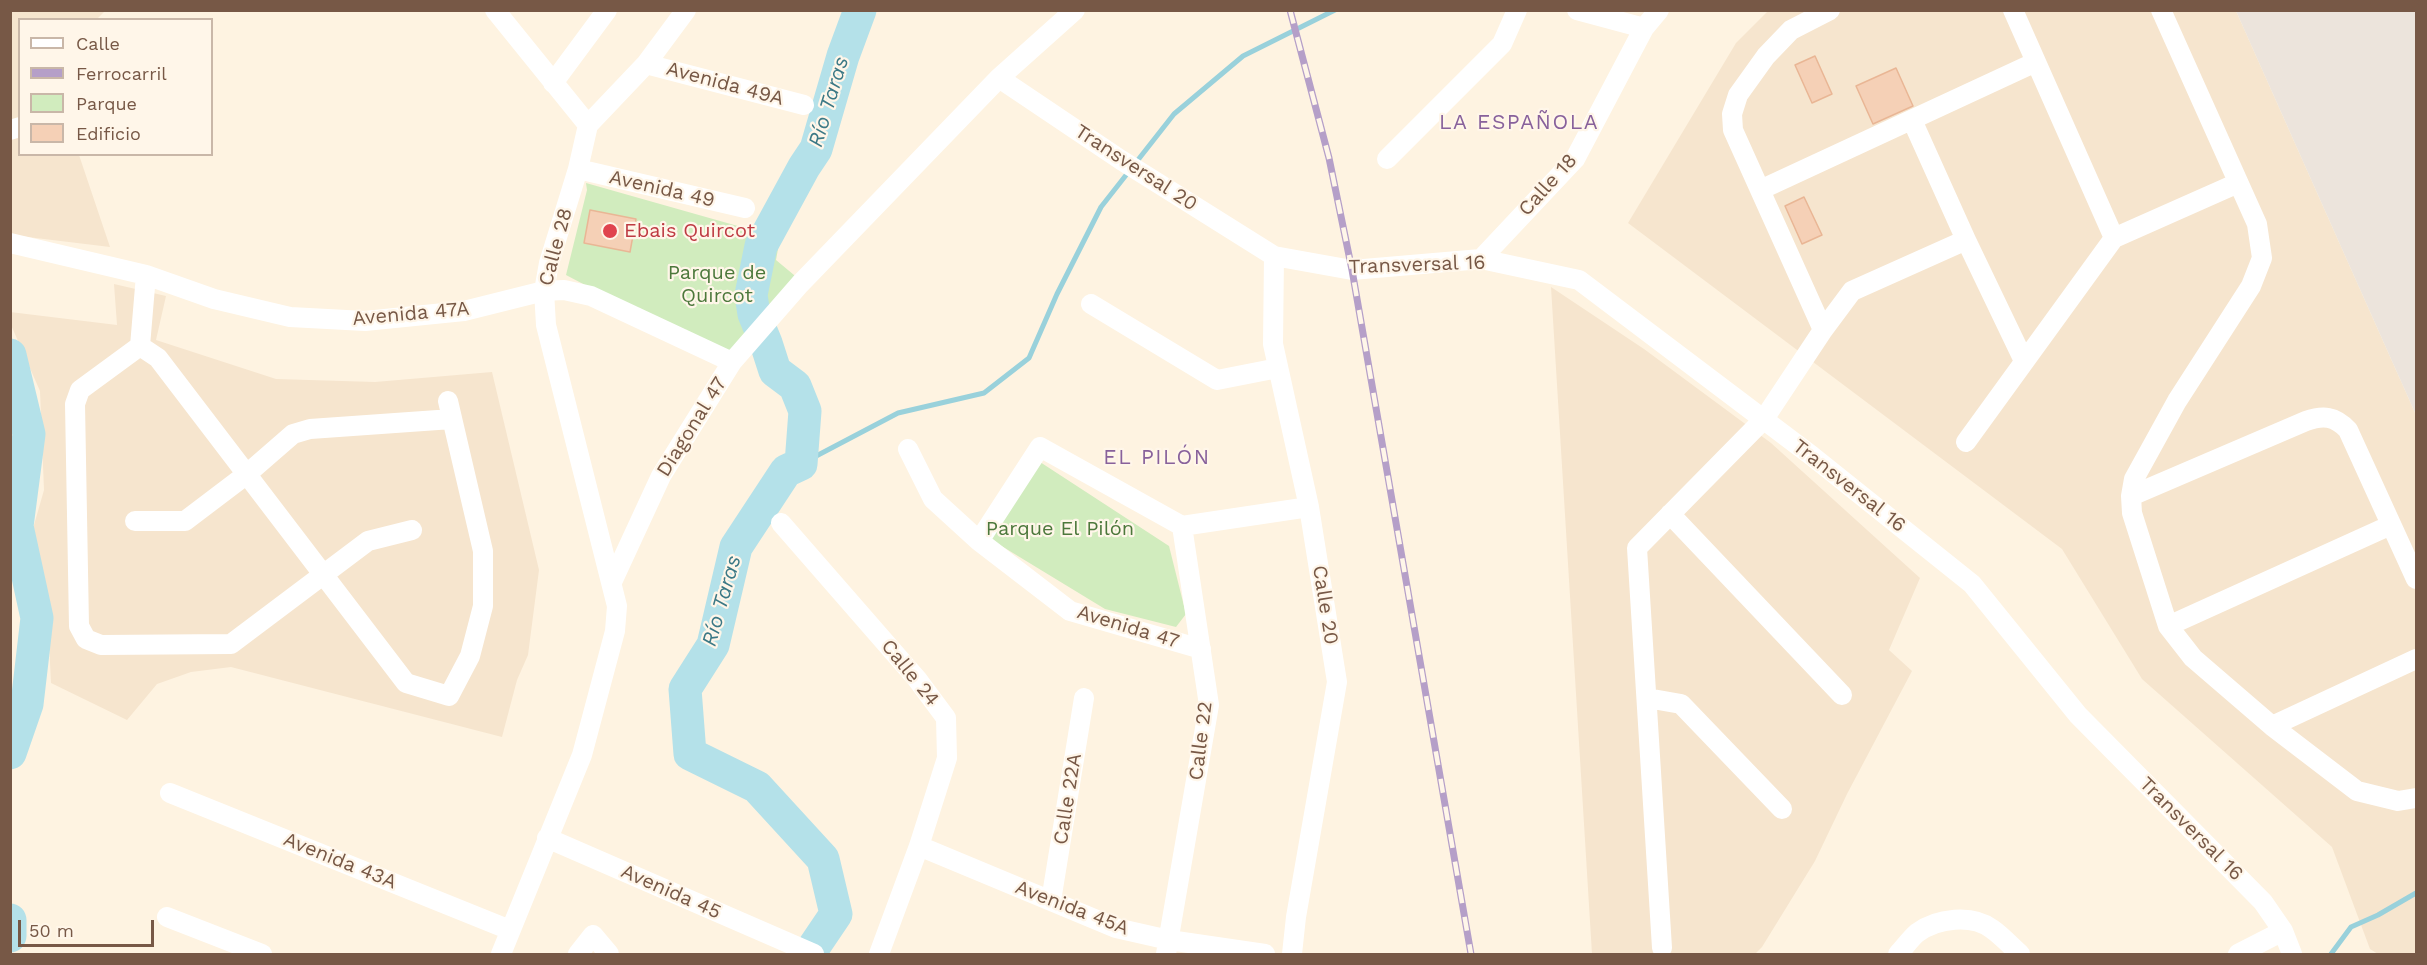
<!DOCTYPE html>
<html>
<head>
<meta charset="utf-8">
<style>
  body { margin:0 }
  #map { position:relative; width:2427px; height:965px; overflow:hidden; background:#fef3e1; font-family:"Work Sans",sans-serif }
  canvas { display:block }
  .frame { position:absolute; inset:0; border:12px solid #775846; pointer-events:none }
  .legend { position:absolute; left:18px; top:18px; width:195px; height:138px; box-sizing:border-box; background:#fff6e9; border:2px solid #c9b7a8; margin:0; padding:8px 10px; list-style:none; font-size:18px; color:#775846 }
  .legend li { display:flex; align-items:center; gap:12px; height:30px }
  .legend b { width:30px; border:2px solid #c9b7a8 }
  .scale { position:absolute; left:18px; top:920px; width:136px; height:27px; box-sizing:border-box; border:3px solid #775846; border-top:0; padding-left:8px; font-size:18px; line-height:21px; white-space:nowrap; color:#775846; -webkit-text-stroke:4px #fff6e9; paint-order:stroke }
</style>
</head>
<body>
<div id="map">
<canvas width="2427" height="965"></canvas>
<div class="frame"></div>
<ul class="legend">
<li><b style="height:8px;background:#fff"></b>Calle</li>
<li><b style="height:8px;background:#b59fc8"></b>Ferrocarril</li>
<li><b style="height:16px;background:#d1ecbe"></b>Parque</li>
<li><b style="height:16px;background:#f5d0b6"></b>Edificio</li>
</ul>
<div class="scale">50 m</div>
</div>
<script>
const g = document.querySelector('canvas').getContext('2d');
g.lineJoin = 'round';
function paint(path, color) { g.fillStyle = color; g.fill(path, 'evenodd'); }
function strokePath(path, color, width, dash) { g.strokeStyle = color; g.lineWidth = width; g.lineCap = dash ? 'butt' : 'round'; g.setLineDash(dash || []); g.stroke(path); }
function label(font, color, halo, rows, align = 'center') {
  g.font = font + ' "Work Sans",sans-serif'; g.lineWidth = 4.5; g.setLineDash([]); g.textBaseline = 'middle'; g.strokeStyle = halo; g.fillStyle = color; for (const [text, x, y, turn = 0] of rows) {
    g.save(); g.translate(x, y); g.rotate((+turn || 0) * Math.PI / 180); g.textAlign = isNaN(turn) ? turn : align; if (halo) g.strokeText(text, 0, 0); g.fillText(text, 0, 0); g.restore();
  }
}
paint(new Path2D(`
  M11,11H105L97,19L20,20V154L79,155L110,247L11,235Z
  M1768,11H2236L2416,415V954H2378L2370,949L2332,847L2142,679L2062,549L1628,223L1736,43Z
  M114,284L166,296L156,340L276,379L375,382L492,372L539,570L528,655L517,680L502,737L231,667L191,672L157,684L127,720L51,683L48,622L32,532L44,490L40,391L11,325L10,312L117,325Z
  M1551,287L1644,349L1771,443L1920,578L1889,650L1912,671L1847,794L1815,861L1762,947L1755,954H1592Z`), '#f6e5ce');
paint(new Path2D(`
  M2236,11H2416V415Z`), '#ece4dc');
paint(new Path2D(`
  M586,183L780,238L776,260L794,275L800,284L732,362L566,275L587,190Z
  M1040,462L1169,546L1186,614L1176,627L1105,609L990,539Z`), '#d1ecbe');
strokePath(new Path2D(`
  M801,464L898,413L984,393L1029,358L1057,294L1101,207L1174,114L1243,56L1335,10
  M2331,954L2351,927L2378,915L2416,893`), '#99d1db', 5);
strokePath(new Path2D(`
  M10,355L29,434L17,526L37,618L27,704L10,753
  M10,920V936
  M809,954L836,914L823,859L757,787L690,754L685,689L713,645L736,547L786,471L801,464L805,411L795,386L775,371L766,343L754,314L751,295L761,246L804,167L816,149L843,56L860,10`), '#b4e1e9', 33);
const building = new Path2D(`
  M1815,56L1832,94L1812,103L1795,65Z
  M1896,68L1913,106L1873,124L1856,86Z
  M1804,197L1822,235L1802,244L1785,206Z
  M590,210L636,219L630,252L584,243Z`);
paint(building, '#f5d0b6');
strokePath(building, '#e9b695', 1.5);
strokePath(new Path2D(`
  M495,10L588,125
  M1577,10L1644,28
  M2013,10L2114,238L2238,183
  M2161,10L2257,224L2262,258L2251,286L2177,401L2134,479L2131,496L2132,513L2168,626L2193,658L2272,726L2357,791L2398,801L2416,798
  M646,64L804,105
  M999,78L1121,160L1274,256L1352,270L1481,259L1579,280L1812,456L1972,584L2078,715L2263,902L2283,931L2292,954
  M553,83L607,10
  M588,125L646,64L686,10
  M10,130L20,127
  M1387,159L1502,44L1517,10
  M578,169L745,208
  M1760,190L2036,62
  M1966,240L2024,361
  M10,243L146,275L214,299L290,317L365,321L464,311L544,291L564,290L591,296L732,362
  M1274,256L1273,344L1309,507L1337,682L1296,917L1292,954
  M1481,259L1575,159L1644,28L1659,10
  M146,275L140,346L158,358L406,683L449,696L470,656L483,606V551L448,401
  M1091,304L1217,380L1278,368
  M1823,330L1852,291L1966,240L1912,120
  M140,346L80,390L75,404L79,626L86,639L101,645L231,644L368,541L412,530
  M1966,442L2114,238
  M908,449L933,499L979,541L1070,611L1201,649
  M2131,496L2306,421C2323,415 2335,416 2348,430L2416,579
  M1670,514L1842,695
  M135,521H185L247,474L293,434L310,429L452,419
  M781,523L917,679L946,718L947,758L919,846L879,954
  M979,541L1040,447L1182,526L1309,507
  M612,582L661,476L732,362L800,284L999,78L1075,10
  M2168,626L2391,525
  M1647,698L1681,704L1782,809
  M2272,726L2416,659
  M170,793L510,930
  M547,838L814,954
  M919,846L1116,928L1169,940L1265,954
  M1051,901L1084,698
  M167,917L262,954
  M1662,948L1637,548L1764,419L1823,330L1733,130L1732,114L1738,95L1766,56L1791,30L1830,10
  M501,954L582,755L615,631L617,606L546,325L544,291L549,263L578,169L588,125
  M578,954L593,935L609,954
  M1166,954L1209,705L1182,526
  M1898,954C1904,948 1910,939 1917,933C1937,918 1972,914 1992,929C2002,936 2011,946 2020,954
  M2238,954L2283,931`), '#fff', 20);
const rail = new Path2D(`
  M1290,10L1329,158L1352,270L1471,954`);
strokePath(rail, '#b59fc8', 7);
strokePath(rail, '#fff6e9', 4.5, [14]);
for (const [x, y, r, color] of [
  [610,231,8,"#e0444e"]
]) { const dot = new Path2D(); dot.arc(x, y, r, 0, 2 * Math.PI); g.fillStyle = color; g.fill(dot); strokePath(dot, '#fff6e9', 2); }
label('20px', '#775846', '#fff6e9', [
  ["Avenida 49A",725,84,15],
  ["Transversal 20",1136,168,33],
  ["Calle 18",1548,185,-48],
  ["Avenida 49",662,189,13],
  ["Calle 28",556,247,-75],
  ["Transversal 16",1417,265,-2],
  ["Avenida 47A",411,314,-5],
  ["Diagonal 47",692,427,-58],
  ["Transversal 16",1849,486,38],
  ["Calle 20",1325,605,81],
  ["Avenida 47",1128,627,17],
  ["Calle 24",910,673,51],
  ["Calle 22",1201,741,-83],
  ["Calle 22A",1068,799,-81],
  ["Transversal 16",2191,829,45],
  ["Avenida 43A",340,861,22],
  ["Avenida 45",671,892,24],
  ["Avenida 45A",1072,908,21]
]);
label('20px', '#be3a42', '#fff6e9', [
  ["Ebais Quircot",624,231]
], 'left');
label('20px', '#4c783b', '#fff6e9', [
  ["Parque de",717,273],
  ["Quircot",717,296],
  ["Parque El Pilón",1060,529]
]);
label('italic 21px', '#3b7885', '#fff6e9', [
  ["Río Taras",829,102,-73],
  ["Río Taras",722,601,-74]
]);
g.letterSpacing = '1.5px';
label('21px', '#88619b', '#fff6e9', [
  ["LA ESPAÑOLA",1519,123],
  ["EL PILÓN",1157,458]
]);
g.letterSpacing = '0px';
</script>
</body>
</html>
